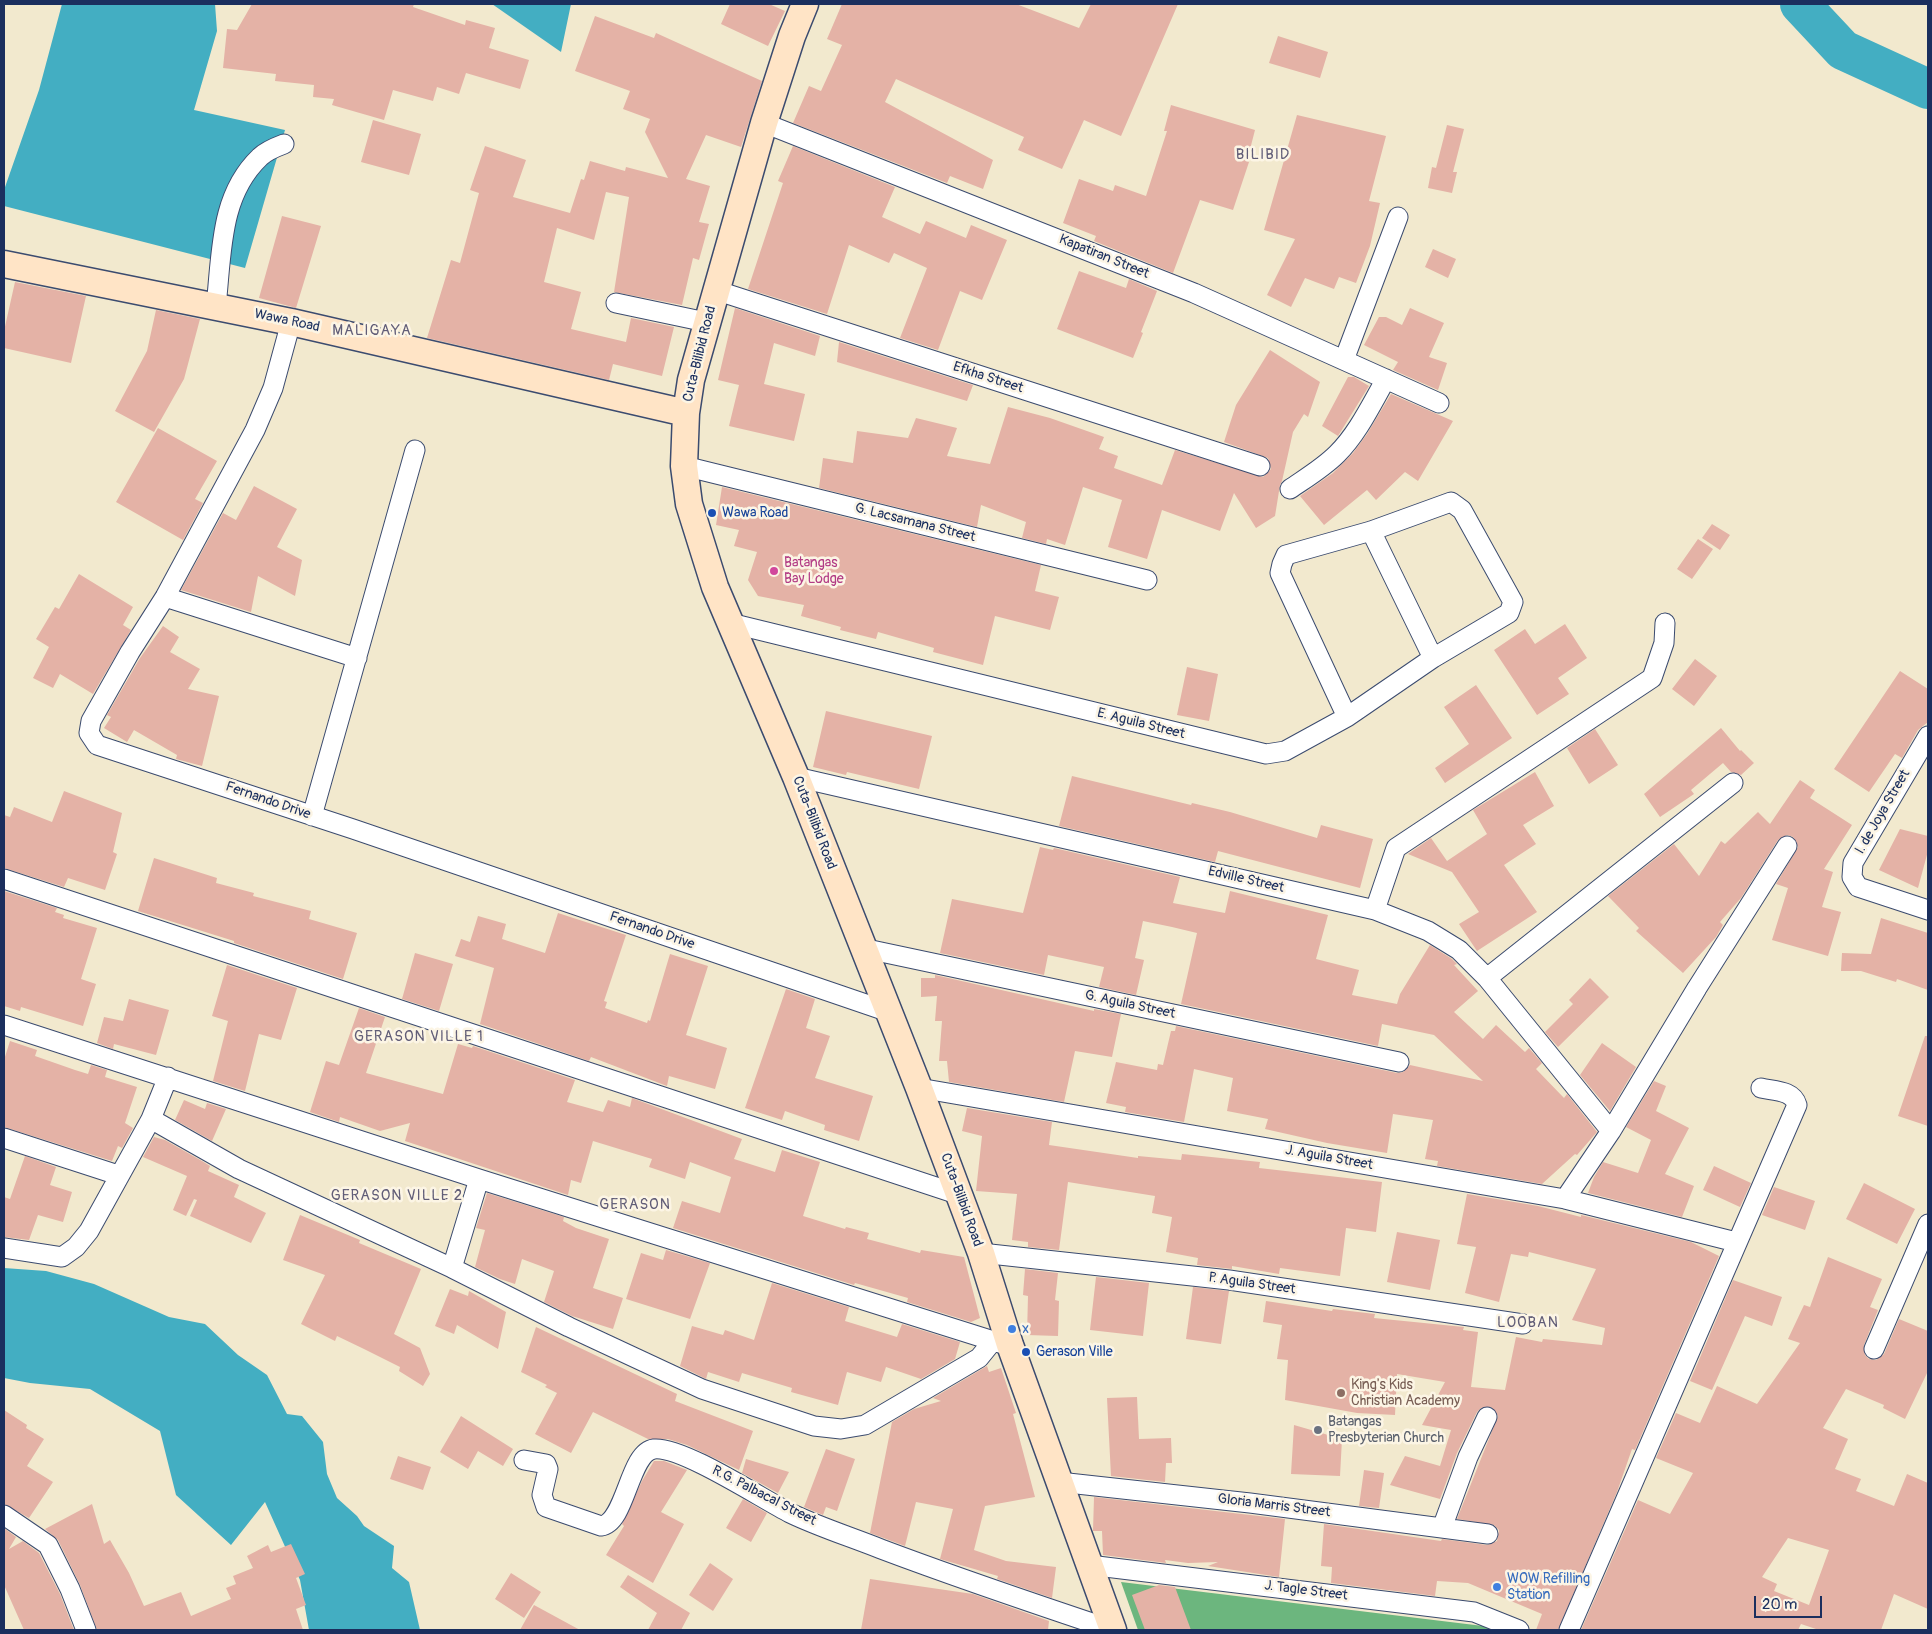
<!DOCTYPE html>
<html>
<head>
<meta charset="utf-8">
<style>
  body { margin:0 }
  #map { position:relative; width:1932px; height:1634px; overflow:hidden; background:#f2e9ce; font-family:Pangolin,sans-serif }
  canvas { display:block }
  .frame { position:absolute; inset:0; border:5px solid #1b2f5e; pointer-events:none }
  .scale { position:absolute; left:1754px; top:1596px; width:68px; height:22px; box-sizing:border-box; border:2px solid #1b2f5e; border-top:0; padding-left:6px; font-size:15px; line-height:18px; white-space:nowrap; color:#1b2f5e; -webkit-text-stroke:4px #fcf5e5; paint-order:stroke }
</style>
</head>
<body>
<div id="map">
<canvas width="1932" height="1634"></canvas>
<div class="frame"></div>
<div class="scale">20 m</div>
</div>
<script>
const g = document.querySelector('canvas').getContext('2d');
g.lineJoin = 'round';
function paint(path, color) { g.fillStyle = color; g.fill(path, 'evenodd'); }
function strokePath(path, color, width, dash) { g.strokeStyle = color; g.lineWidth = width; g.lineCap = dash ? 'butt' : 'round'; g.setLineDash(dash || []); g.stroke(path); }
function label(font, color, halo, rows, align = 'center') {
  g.font = font + ' Pangolin,sans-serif'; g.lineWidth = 5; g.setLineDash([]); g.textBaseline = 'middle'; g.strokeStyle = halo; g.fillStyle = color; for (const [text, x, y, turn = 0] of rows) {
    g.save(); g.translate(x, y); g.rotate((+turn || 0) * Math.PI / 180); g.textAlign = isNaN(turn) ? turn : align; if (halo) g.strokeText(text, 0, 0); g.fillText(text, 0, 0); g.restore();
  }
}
paint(new Path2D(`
  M1121,1582L1483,1626L1494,1630H1138Z`), '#6cb67e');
paint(new Path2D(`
  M62,4H215L217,31L194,110L285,130L245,268L4,206V190L39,90Z
  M492,4H571L561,52Z
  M4,1268L46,1271L94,1284L169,1317L205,1324L238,1355L267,1375L287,1414L302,1416L323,1442L327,1474L337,1498L357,1516L364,1526L394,1546L392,1568L409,1582L420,1630H309L300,1580L265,1502L231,1545L176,1495L160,1431L90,1389L30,1383L4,1378Z`), '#43aec2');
strokePath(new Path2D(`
  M1800,4L1843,50L1928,89`), '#43aec2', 40);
paint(new Path2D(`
  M252,4H414L413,7L465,25L466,20L495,28L489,48L529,60L520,89L466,73L459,94L437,87L433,101L393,90L384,120L332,105L334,99L313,97L314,85L275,81L276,74L223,68L227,29L237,30Z
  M730,4H769L785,11L768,46L721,24Z
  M842,4H1016L1079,28L1091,4H1178L1121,136L1084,120L1062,169L1018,150L1024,137L896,79L885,102L993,160L983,189L950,176L947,183L793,123L809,86L821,91L842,45L827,39Z
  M595,16L654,38L656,33L762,81L741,147L706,135L686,179L710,186L699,222L709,224L699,260L693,258L682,305L614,292L629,197L606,192L594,240L557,228L544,282L581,292L571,329L626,342L631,318L674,327L662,376L613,364L609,380L427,338L451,260L460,263L479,193L470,190L485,146L526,160L513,197L570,213L581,179L584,180L590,161L625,171L626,167L668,178L645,132L650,119L623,109L630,91L575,71Z
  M1278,36L1328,52L1320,78L1269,63Z
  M1171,105L1255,130L1247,161L1249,162L1233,210L1200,200L1173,273L1094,241L1096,236L1063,223L1079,179L1113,191L1115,185L1146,196L1167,131H1164Z
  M1297,115L1386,136L1369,201L1380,203L1370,246L1356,283L1339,277L1334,289L1305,278L1291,307L1267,295L1295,239L1264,230Z
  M373,120L421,134L409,175L361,162Z
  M1447,125L1464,129L1453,172H1457L1452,193L1428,188L1432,167L1436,168Z
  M793,146L895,187L882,217L920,234L926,221L966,238L971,225L1007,240L982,300L960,291L938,350L900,338L927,268L894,253L889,263L849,245L827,314L748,289L783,183L778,181Z
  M282,216L321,226L296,308L259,298Z
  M1433,249L1456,259L1448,278L1425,267Z
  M1079,271L1126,288L1129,279L1157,291L1141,332L1143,333L1133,358L1057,329Z
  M15,282L86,296L71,363L4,348V331Z
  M735,308L820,336L815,356L774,343L764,384L805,394L794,441L729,426L739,385L718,380Z
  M1410,308L1444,323L1429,357L1447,363L1438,390L1393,370L1398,362L1364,345L1379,317H1386L1402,325Z
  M156,310L200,319L184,379L154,432L115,411L147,351Z
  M839,342L973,385L967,401L837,362Z
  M1270,350L1320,382L1308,417L1304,414L1293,432L1282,481L1280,485L1275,516L1256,528L1234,493L1220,531L1162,510L1147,559L1108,547L1122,500L1083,487L1065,545L1047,539L1046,544L1022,538L1026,522L981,505L977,527L819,488L823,458L853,463L857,431L908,438L916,418L957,428L947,456L990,464L1008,407L1050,418L1104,437L1099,449L1118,456L1114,468L1162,485L1175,450L1263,477L1271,469L1268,458L1224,442L1236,405Z
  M1348,377H1354L1369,386L1338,436L1322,426Z
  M1391,394L1453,421L1418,481L1405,472L1376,500L1367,490L1324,525L1300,496L1333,473L1353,453L1367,434Z
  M158,428L217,461L195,499L203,503L183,540L116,502Z
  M254,486L297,509L277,547L302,560L295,596L258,576L251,612L181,590L223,513L236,520Z
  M722,487L1041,565L1035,591L1059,597L1050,630L995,616L983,665L933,652L934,648L878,632L876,639L840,630L841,627L801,616L804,605L758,596L748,580L757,552L734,546L739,530L716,525Z
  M1712,524L1730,535L1720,550L1702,538Z
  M1698,539L1713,549L1692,579L1677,569Z
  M79,574L133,607L123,625L131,630L93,694L60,674L53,688L33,678L49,647L36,639L55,607L59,609Z
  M1565,624L1587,658L1558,678L1569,694L1537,715L1494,650L1525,629L1535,644Z
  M163,626L179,637L170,652L200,669L188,689L219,696L202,766L176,759L177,755L134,730L127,742L104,728L111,717L107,715L140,658Z
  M1695,659L1717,676L1694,706L1672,689Z
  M1187,667L1218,674L1209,721L1177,715Z
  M1900,671L1928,689V722L1918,730L1902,758L1895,754L1869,792L1834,769Z
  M1476,685L1512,738L1445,783L1435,768L1469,744L1444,707Z
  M826,711L932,736L919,789L847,772L846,775L813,767Z
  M1721,728L1740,751L1741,750L1754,763L1741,775L1731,772L1723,763L1691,790L1694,794L1660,817L1644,794Z
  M1595,729L1618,765L1589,784L1567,748Z
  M1535,772L1554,806L1523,825L1536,844L1504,865L1537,912L1477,951L1459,924L1479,912L1452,872L1408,854L1431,838L1447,861L1487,834L1473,810Z
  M1072,776L1191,805L1192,803L1230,812L1317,838L1321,825L1373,839L1360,888L1218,851L1215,862L1059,826Z
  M1800,780L1815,790L1810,798L1852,825L1824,869L1833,872L1822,907L1841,912L1828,956L1772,940L1788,888L1776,884L1798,847L1793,837L1787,835L1778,840L1741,898L1720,922L1723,925L1716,937L1683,973L1636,931L1639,928L1608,896L1674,844L1699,876L1721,841L1725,844L1758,812L1770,824Z
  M64,791L122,813L113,852L117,854L105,890L68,878L64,887L4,868V815L10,817L14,807L52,822Z
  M1900,829L1928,836V851L1918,888L1879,870Z
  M1040,847L1053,850L1054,848L1180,877L1173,903L1225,913L1230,891L1328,915L1316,959L1359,970L1352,995L1397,1004L1400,994L1430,945L1452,959L1457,964L1454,965L1478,991L1454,1012L1483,1039L1496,1025L1525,1052L1529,1048L1542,1063L1536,1069L1564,1098L1567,1094L1597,1132L1577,1155L1575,1154L1542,1184L1437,1166L1438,1161L1425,1159L1433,1120L1393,1114L1387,1153L1327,1143L1265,1129L1268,1119L1227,1111L1233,1078L1194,1069L1184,1122L1125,1112L1126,1107L1106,1103L1116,1062L1157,1070L1158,1064L1163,1065L1171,1031H1175L1176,1026L1397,1073L1403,1072L1410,1065L1483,1081L1434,1035L1382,1024L1378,1046L1181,1004L1197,933L1172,927L1143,921L1135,958L1144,960L1136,995L1099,987L1104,967L1048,955L1044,975L940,953L952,899L1023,913Z
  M154,858L217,878L216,883L254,893L253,896L311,911L309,919L357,933L343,979L234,943V941L138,911Z
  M4,891L57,908L55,912L64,915L63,918L97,928L81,979L96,984L83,1026L21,1007L20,1011L4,1006Z
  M558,913L626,935L604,1001L607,1002L605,1008L647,1023L648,1020L650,1021L670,954L708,966L686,1035L727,1048L715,1089L669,1076L667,1086L591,1057L589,1061L480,1024L494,968L455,956L461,939L470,942L478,916L506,924L502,939L545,953Z
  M1881,918L1928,933V990L1897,979L1896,982L1861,971H1841L1842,953L1871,954Z
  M415,953L453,964L439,1011L402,999Z
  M227,965L297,988L281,1040L259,1034L245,1091L213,1081L228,1021L212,1016Z
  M935,975L1094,1011V1009L1121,1014L1112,1057L1075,1051L1064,1102L949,1082L947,1061H939L942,1021H935L937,996L921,997V978H935Z
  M1590,978L1609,997L1558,1047L1545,1032L1573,1004L1569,1000Z
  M786,989L815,999L806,1028L830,1036L815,1078L873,1096L859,1141L824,1130L825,1125L785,1111L782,1120L745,1108Z
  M129,999L169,1010L156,1055L114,1044L113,1049L97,1043L104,1017L123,1021Z
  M359,1008L385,1017L366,1073L443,1094L458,1044L472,1048L473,1046L575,1080L567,1102L603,1112L608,1100L630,1107L632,1098L742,1139L734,1159L775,1172L782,1150L820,1162L803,1216L845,1229L846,1227L869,1233L867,1239L920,1253L921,1250L964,1257L980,1318L971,1322L907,1302L908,1298L855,1283L854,1285L673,1228L682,1201L720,1213L731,1177L690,1162L685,1179L649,1167L652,1159L593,1141L581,1183L571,1180L568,1195L405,1141L410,1123L380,1131L340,1117L339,1122L310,1112L326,1061L339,1065Z
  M1925,1036H1928V1126L1898,1116Z
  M10,1041L37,1050L35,1056L75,1070L88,1074L91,1065L107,1070L105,1077L137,1087L125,1123L133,1128L122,1148L118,1146L112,1161L4,1127V1060Z
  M1602,1043L1636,1067L1610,1111L1580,1075Z
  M1654,1081L1666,1086L1656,1111L1689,1128L1665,1174L1694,1186L1682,1217L1588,1193L1594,1177L1603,1162L1638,1173L1651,1140L1626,1127Z
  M184,1100L205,1109L207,1103L226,1109L212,1141L175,1120Z
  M967,1108L1052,1122L1049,1145L1138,1158V1156L1181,1160L1182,1154L1260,1162L1259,1168L1382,1182L1376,1232L1346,1228L1340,1276L1280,1268L1279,1274L1232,1266V1269L1197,1265L1198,1258L1166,1252L1172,1217L1152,1213L1155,1196L1068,1182L1059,1250L1028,1247V1242L1012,1240L1017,1194L976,1191L982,1136L962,1131Z
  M154,1137L165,1140L202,1161L210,1166L208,1171L239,1185L234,1197L266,1213L251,1243L190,1216L197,1200L194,1199L186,1216L173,1210L187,1176L143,1157Z
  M25,1156L56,1167L50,1185L72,1192L63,1222L38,1215L29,1240L4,1237V1197L10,1199Z
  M1714,1166L1751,1183L1740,1207L1703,1190Z
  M1864,1183L1915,1209L1897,1244L1846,1219Z
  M1774,1187L1815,1201L1805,1230L1762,1215Z
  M487,1193L564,1217L563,1221L576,1228L609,1239L593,1288L623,1298L613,1329L572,1316L544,1302L554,1271L522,1259L515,1284L500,1279L475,1267L485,1230L476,1228Z
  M1467,1194L1538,1206L1581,1217V1215L1691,1242L1719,1256L1635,1450L1632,1449L1617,1492L1558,1630H1536L1542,1614L1468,1583L1437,1581L1435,1596L1331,1583L1332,1567L1321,1566L1324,1524L1441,1541L1442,1539L1487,1545L1497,1541L1499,1530L1494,1525L1457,1519L1498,1416L1491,1407L1481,1408L1477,1412L1457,1453L1440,1499L1390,1485L1405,1456L1440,1466L1451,1430L1422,1425L1445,1382L1397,1374L1395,1415L1357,1413L1285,1400L1288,1360L1277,1359L1282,1325L1263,1322L1266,1301L1332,1311L1333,1309L1375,1314L1374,1318L1464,1327L1463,1330L1478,1332L1471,1387L1505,1390L1516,1337L1542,1342L1543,1339L1602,1345L1605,1328L1572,1320L1596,1269L1529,1252L1528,1257L1511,1254L1499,1302L1465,1293L1476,1247L1457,1244Z
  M300,1215L360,1240L359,1243L421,1269L394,1334L420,1348L430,1374L423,1386L399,1371L400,1367L364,1349L337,1336L335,1341L301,1324L325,1275L283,1260Z
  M1397,1232L1440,1240L1430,1290L1387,1282Z
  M666,1250L710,1263L690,1319L626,1299L641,1253L663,1260Z
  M1828,1257L1882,1279L1870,1307L1878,1310L1864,1345L1865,1355L1869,1359L1876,1360L1884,1354L1899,1319L1928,1331V1371L1905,1419L1883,1408L1884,1405L1846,1389L1823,1428L1848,1439L1835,1469L1861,1479L1856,1491L1894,1506L1907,1474L1928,1483V1609L1894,1594L1881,1630H1819L1801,1624L1798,1630H1581L1638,1500L1670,1514L1693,1473L1656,1458L1676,1413L1700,1423L1717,1386L1757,1404L1800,1343L1788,1339L1804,1305L1810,1307ZM1788,1538L1829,1550L1809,1605L1774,1591L1777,1584L1762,1577Z
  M1025,1269L1058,1273L1055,1300L1059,1301L1058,1336L1027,1335L1028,1296L1023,1295Z
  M1096,1277L1149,1283L1143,1336L1090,1330Z
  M1733,1280L1782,1297L1772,1326L1745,1316L1712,1390L1690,1381Z
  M772,1283L849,1307L845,1321L897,1337L902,1324L960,1342L955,1359L921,1379L886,1367L881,1382L847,1372L838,1405L791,1392L792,1388L742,1373L739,1382L708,1372L706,1379L680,1366L692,1326L723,1335L725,1330L754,1340Z
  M1193,1287L1229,1291L1221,1344L1186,1339Z
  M450,1289L468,1296L469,1291L506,1312L498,1349L457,1325L454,1334L435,1326Z
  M536,1327L677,1394L675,1401L753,1431L739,1470L687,1445L668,1439H648L593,1412L571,1453L535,1434L557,1393L545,1387L547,1385L521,1372Z
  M987,1366L989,1372L1001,1368L1016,1413L1013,1414L1035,1497L985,1506L974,1550L1006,1561L1056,1567L1052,1598L997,1579L998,1576L940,1559L953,1509L916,1502L905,1546L870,1533L892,1422L914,1409L941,1401L933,1398Z
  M1137,1397L1139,1439L1171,1438L1172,1463H1166L1165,1482L1111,1476L1107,1398Z
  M4,1410L27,1425L26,1428L44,1439L27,1466L53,1482L29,1518L4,1504Z
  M461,1416L513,1449L503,1466L478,1451L468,1469L440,1452Z
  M1294,1425L1342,1439L1340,1476L1291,1474Z
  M826,1449L855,1459L837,1511L826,1507L823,1515L804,1507Z
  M398,1456L431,1467L423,1490L390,1479Z
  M746,1459L789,1472L778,1493L742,1473Z
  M654,1461H664L687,1470L661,1512L684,1524L653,1583L606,1555L624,1526L622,1524L642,1481Z
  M1364,1470L1384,1473L1379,1508L1359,1506Z
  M1094,1497L1285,1519L1279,1577L1208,1566L1218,1562L1188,1563L1165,1560L1166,1563L1103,1555L1102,1531H1093Z
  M743,1499L767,1513L751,1542L726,1528Z
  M92,1504L104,1544L110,1540L129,1573L144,1606L181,1592L191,1616L231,1599L226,1588L236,1584L233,1576L253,1568L247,1556L268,1545L271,1552L291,1544L305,1574L296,1578L306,1605L296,1609L303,1630H97L80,1585L58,1540L45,1529Z
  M4,1528L16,1537L9,1549L23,1541L39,1553L60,1594L74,1630H24L4,1585Z
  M710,1563L733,1579L713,1611L689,1595Z
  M511,1573L541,1592L524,1618L495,1599Z
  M628,1575L690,1613L681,1630H648L657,1613L620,1587Z
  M870,1579L973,1594L1049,1621L1048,1630H861Z
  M1159,1585L1175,1587L1191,1630H1145L1132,1595Z
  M534,1605L580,1630H520Z`), '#e4b2a6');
const street = new Path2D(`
  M764,123L1194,293L1439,403
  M715,290L1260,466
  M616,303L706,322
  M216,306C222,254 219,196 260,157C266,151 276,147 284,144
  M291,322L273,388L255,430L165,597L130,652L91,721L89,733L97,745L353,829L889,1012
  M1344,360L1398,217
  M684,466L1147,580
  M1290,489C1306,478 1323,468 1337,454C1358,433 1371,405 1386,379
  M1371,531L1433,658
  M165,597L357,658
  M730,623L1266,754L1285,751L1347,717L1433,658L1509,613L1513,602L1462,510L1451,502L1371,531L1286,555L1282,564L1280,573L1347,717
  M1928,736L1853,863L1852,877L1858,887L1928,910
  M796,777L1375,910L1428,931L1459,950L1487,978L1611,1131
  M312,816L415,450
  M4,879L960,1195
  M1375,910L1396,848L1652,678L1664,643L1665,623
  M862,948L1399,1062
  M1487,978L1733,783
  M4,1025L479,1179L1003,1344
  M919,1088L1565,1199L1736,1242
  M151,1119L168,1077
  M4,1138L118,1175
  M1565,1199L1611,1131L1697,988L1787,846
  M4,1248L62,1257L76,1247L89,1231L151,1119L239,1169L452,1268L569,1327L702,1389L814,1426L841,1429L865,1425L979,1358L992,1342
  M981,1253L1229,1280L1523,1324
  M452,1268L479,1179
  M1874,1349L1928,1224
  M524,1460L546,1464L548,1469L542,1495L546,1507L601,1526C626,1523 629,1452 654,1449C682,1446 762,1499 790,1513C819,1527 851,1537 881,1549C958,1578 1035,1604 1113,1630
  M1059,1482L1250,1503L1488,1534
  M4,1515L48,1545L70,1589L86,1630
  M1442,1528L1468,1457L1487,1417
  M1089,1565L1474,1612L1519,1630
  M1569,1630L1797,1105C1793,1090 1774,1091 1761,1088`);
const secondary = new Path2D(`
  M805,4L792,36L764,123L691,380L686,413L684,466L689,504L715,587L796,777L919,1088L981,1253L1010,1345L1113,1630
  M4,264L291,322L686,413`);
strokePath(street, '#3b4b6f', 21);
strokePath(secondary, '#3b4b6f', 29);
strokePath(street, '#fff', 19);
strokePath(secondary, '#ffe4c6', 26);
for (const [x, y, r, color] of [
  [712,513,5,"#1a4fb4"],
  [774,571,5,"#d1479c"],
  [1012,1329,5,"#3f7fe0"],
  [1026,1352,5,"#1a4fb4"],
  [1341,1393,5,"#8d6e63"],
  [1318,1430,5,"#6b7280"],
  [1497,1587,5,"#3f7fe0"]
]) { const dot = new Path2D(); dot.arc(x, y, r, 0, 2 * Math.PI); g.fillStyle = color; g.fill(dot); strokePath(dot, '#fcf5e5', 2); }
label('14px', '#1b2f5e', '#fcf5e5', [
  ["Kapatiran Street",1104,257,22],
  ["Wawa Road",287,321,12],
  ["Cuta-Bilibid Road",700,354,-76],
  ["Efkha Street",988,378,18],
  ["G. Lacsamana Street",915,523,14],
  ["E. Aguila Street",1141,724,14],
  ["Fernando Drive",268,801,19],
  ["I. de Joya Street",1883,812,-60],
  ["Cuta-Bilibid Road",814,823,69],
  ["Edville Street",1246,880,13],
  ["Fernando Drive",652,931,19],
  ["G. Aguila Street",1130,1005,12],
  ["J. Aguila Street",1329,1158,10],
  ["Cuta-Bilibid Road",961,1200,70],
  ["P. Aguila Street",1252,1284,8],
  ["R.G. Palbacal Street",764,1496,27],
  ["Gloria Marris Street",1274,1506,7],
  ["J. Tagle Street",1306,1591,7]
]);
label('14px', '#164399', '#fcf5e5', [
  ["Wawa Road",722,513],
  ["Gerason Ville",1036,1352]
], 'left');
label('14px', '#b23c85', '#fcf5e5', [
  ["Batangas",784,563],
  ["Bay Lodge",784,579]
], 'left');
label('14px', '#366cbe', '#fcf5e5', [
  ["x",1022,1329],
  ["WOW Refilling",1507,1579],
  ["Station",1507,1595]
], 'left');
label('14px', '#785e54', '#fcf5e5', [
  ["King's Kids",1351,1385],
  ["Christian Academy",1351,1401]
], 'left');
label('14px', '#5b616d', '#fcf5e5', [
  ["Batangas",1328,1422],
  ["Presbyterian Church",1328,1438]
], 'left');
g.letterSpacing = '1px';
label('15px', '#615d77', '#fcf5e5', [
  ["BILIBID",1263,155],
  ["MALIGAYA",372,331],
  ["GERASON VILLE 1",419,1037],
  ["GERASON VILLE 2",397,1196],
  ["GERASON",635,1205],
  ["LOOBAN",1528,1323]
]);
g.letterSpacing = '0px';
</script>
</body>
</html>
